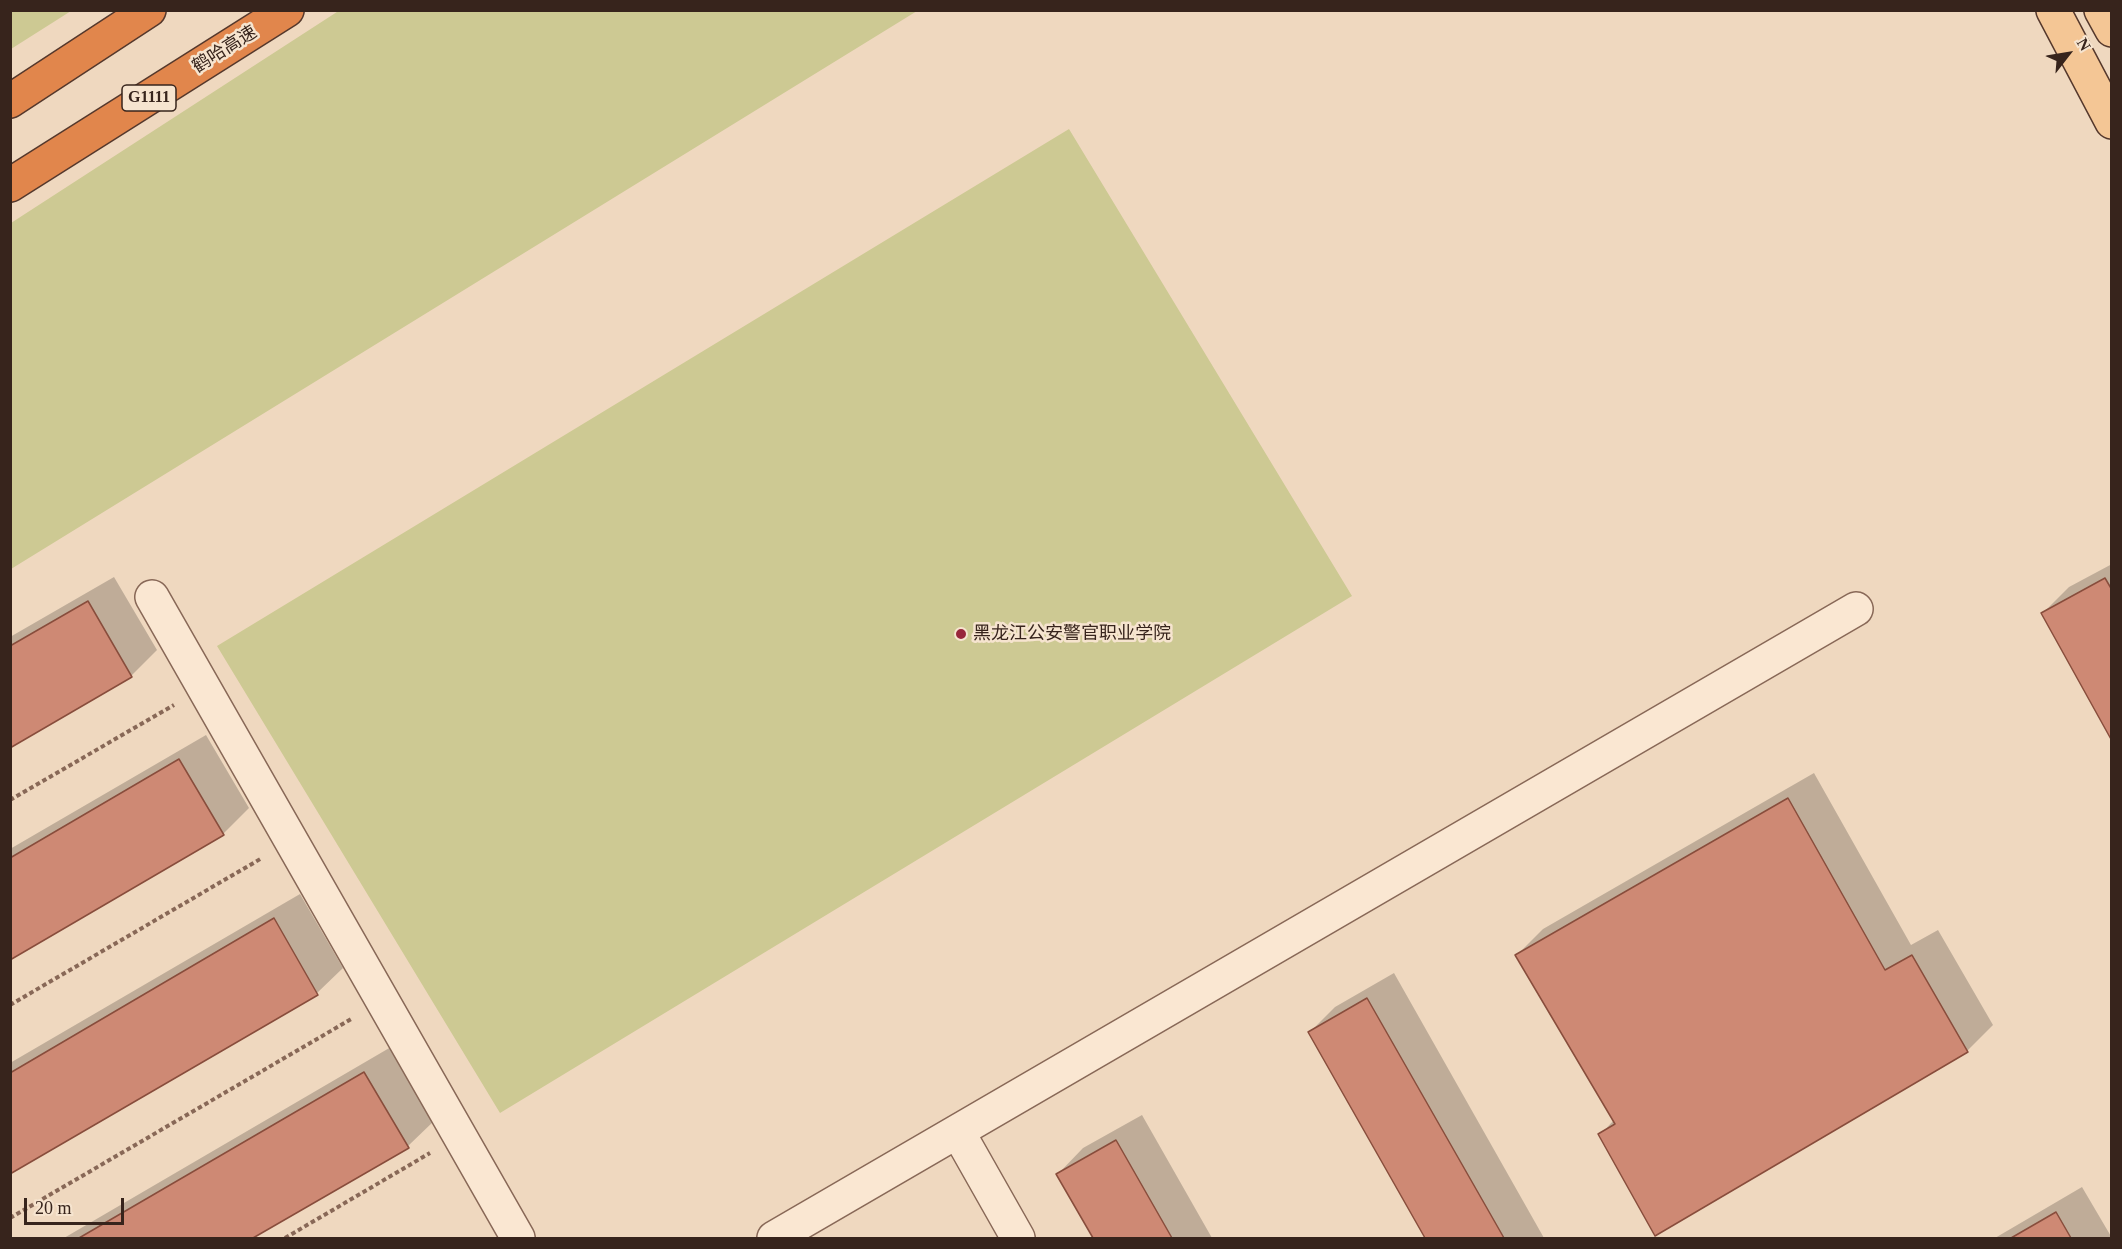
<!DOCTYPE html>
<html>
<head>
<meta charset="utf-8">
<style>
  body { margin:0 }
  #map { position:relative; width:2122px; height:1249px; overflow:hidden; background:#efd8bf; font-family:"Times New Roman",serif }
  canvas { display:block }
  .frame { position:absolute; inset:0; border:12px solid #37241c; pointer-events:none }
  .north { position:absolute; left:2038px; top:24px; width:60px; height:60px; -webkit-text-stroke:4px #f6e4cf; paint-order:stroke; rotate:59deg; font-size:16px; font-weight:700; line-height:24px; text-align:center; color:#37241c }
  .north::after { content:''; display:block; margin:auto; width:21px; height:27px; background:#37241c; clip-path:polygon(50% 0,100% 100%,50% 72%,0 100%) }
  .scale { position:absolute; left:24px; top:1198px; width:100px; height:27px; box-sizing:border-box; border:3px solid #37241c; border-top:0; padding-left:8px; font-size:18px; line-height:21px; white-space:nowrap; color:#37241c; -webkit-text-stroke:4px #f6e4cf; paint-order:stroke }
</style>
</head>
<body>
<div id="map">
<canvas width="2122" height="1249"></canvas>
<div class="frame"></div>
<div class="north">N</div>
<div class="scale">20 m</div>
</div>
<script>
const g = document.querySelector('canvas').getContext('2d');
g.lineJoin = 'round';
function paint(path, color) { g.fillStyle = color; g.fill(path, 'evenodd'); }
function strokePath(path, color, width, dash) { g.strokeStyle = color; g.lineWidth = width; g.lineCap = dash ? 'butt' : 'round'; g.setLineDash(dash || []); g.stroke(path); }
function label(font, color, halo, rows, align = 'center') {
  g.font = font + ' "Times New Roman","Noto Sans SC",serif'; g.lineWidth = 5; g.setLineDash([]); g.textBaseline = 'middle'; g.strokeStyle = halo; g.fillStyle = color; for (const [text, x, y, turn = 0] of rows) {
    g.save(); g.translate(x, y); g.rotate((+turn || 0) * Math.PI / 180); g.textAlign = isNaN(turn) ? turn : align; if (halo) g.strokeText(text, 0, 0); g.fillText(text, 0, 0); g.restore();
  }
}
paint(new Path2D(`
  M11,10H71V11L11,49Z
  M340,10L917,11L11,569V223Z
  M1069,129L1352,596L500,1113L217,646Z`), '#cdc993');
paint(new Path2D(`
  M2112,564V738L2043,613L2069,587Z
  M114,577L157,650L131,676L10,746V637Z
  M206,735L249,808L223,834L10,958V849Z
  M1814,773L1911,945L1938,930L1993,1025L1967,1051L1600,1135L1614,1120L1517,955L1543,929Z
  M300,894L343,968L317,993L10,1173V1063Z
  M1394,973L1544,1238H1426L1310,1032L1335,1007Z
  M391,1047L434,1121L408,1146L250,1238H64Z
  M1142,1115L1212,1238H1094L1058,1174L1083,1148Z
  M2082,1187L2112,1238H1995Z`), '#0003');
const building = new Path2D(`
  M2105,578L2112,590V741L2041,613Z
  M88,601L132,677L10,748V646Z
  M179,759L224,835L10,960V858Z
  M1788,798L1885,970L1912,955L1968,1052L1655,1236L1598,1134L1615,1124L1515,955Z
  M274,918L318,995L10,1174V1073Z
  M1367,998L1504,1238H1425L1308,1032Z
  M364,1072L409,1148L253,1238H79Z
  M1116,1140L1172,1238H1093L1056,1174Z
  M2056,1212L2071,1238H2011Z`);
paint(building, '#ce8974');
strokePath(building, '#884d3c', 1.5);
const minor = new Path2D(`
  M152,597L518,1238
  M958,1132L1018,1238
  M774,1238L1856,609`);
const major = new Path2D(`
  M2053,10L2112,122
  M2101,10L2112,30`);
const highway = new Path2D(`
  M10,101L149,10
  M10,185L287,10`);
strokePath(minor, '#886857', 36);
strokePath(major, '#55382c', 36);
strokePath(highway, '#55382c', 36);
strokePath(new Path2D(`
  M10,800L174,705
  M10,1005L262,858
  M10,1218L353,1018
  M285,1238L430,1153`), '#886857', 4, [4.5, 3]);
strokePath(minor, '#fae7d2', 33);
strokePath(major, '#f4c695', 33);
strokePath(highway, '#e1864c', 33);
for (const [x, y, r, color] of [
  [961,634,6,"#98263b"]
]) { const dot = new Path2D(); dot.arc(x, y, r, 0, 2 * Math.PI); g.fillStyle = color; g.fill(dot); strokePath(dot, '#f6e4cf', 2); }
for (const [x, y, w] of [
  [149,98,54]
]) { const box = new Path2D(); box.roundRect(x - w / 2, y - 13, w, 26, 4.5); g.fillStyle = '#f6e4cf'; g.fill(box); strokePath(box, '#37241c', 1.5); }
label('bold 16px', '#37241c', null, [
  ["G1111",149,98]
]);
label('18px', '#37241c', '#f6e4cf', [
  ["鹤哈高速",225,50,-32]
]);
label('18px', '#37241c', '#f6e4cf', [
  ["黑龙江公安警官职业学院",973,634]
], 'left');
</script>
</body>
</html>
